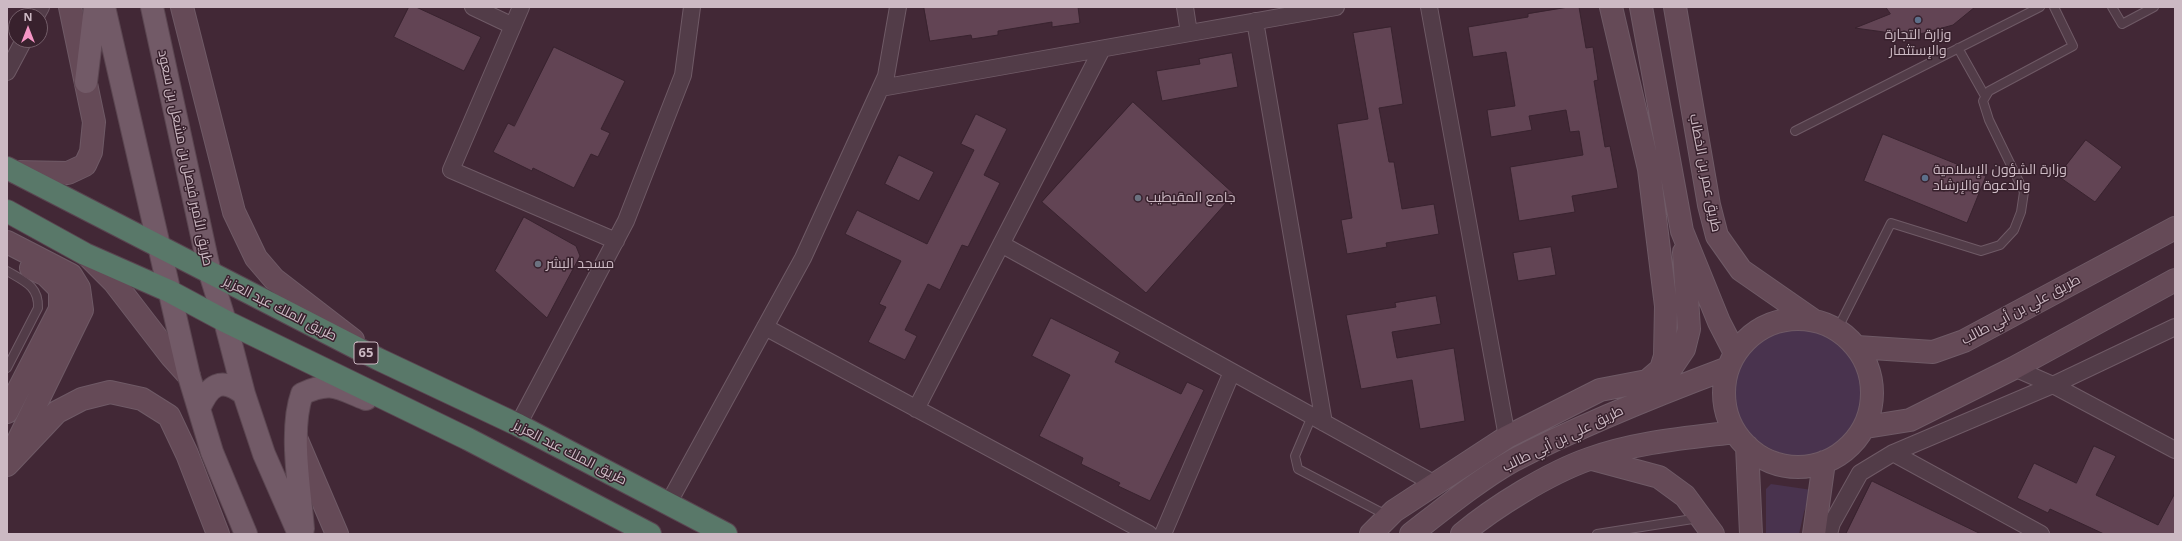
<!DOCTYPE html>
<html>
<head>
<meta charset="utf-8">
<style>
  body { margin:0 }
  #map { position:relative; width:2182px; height:541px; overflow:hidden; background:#422836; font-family:"Noto Sans",sans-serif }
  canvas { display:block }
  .frame { position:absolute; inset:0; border:8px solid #ccb9c3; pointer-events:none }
  .north { position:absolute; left:8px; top:8px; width:40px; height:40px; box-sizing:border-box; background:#38212d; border:1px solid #735e69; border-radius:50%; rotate:0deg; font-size:11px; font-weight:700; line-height:16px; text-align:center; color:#ccb9c3 }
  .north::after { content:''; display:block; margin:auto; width:14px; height:18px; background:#f595c5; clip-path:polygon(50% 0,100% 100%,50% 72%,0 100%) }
</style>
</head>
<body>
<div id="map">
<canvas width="2182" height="541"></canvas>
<div class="frame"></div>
<div class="north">N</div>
</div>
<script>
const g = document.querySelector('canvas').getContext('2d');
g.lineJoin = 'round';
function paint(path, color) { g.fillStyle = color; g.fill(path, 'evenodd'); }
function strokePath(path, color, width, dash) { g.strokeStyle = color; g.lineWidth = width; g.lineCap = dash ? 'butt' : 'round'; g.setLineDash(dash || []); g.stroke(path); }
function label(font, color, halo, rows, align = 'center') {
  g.font = font + ' "Noto Sans",Cairo,sans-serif'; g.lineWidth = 3; g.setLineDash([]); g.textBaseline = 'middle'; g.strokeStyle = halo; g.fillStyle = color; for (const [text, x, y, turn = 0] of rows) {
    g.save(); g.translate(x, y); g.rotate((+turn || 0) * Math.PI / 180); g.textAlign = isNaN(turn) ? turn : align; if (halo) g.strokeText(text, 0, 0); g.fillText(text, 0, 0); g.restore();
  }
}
paint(new Path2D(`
  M1790,328C1798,328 1807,328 1814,330C1856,342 1867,373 1858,413C1856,426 1844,439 1834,446C1830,449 1825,453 1821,454C1787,464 1748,444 1737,411C1727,382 1744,348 1770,334C1776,330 1784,329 1790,328Z
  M1771,484L1812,490L1804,512L1799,534H1766V489Z`), '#49334e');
const building = new Path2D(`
  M409,7H416L481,37L464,71L394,37Z
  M924,7H1078L1080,23L1052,27V22L998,31V35L972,39L971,35L930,41Z
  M1569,7H1579L1586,48L1593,47L1598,80L1594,81L1605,147L1610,146L1618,188L1572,196L1575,212L1519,221L1510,167L1583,155L1579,131L1570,132L1566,110L1529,116L1532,130L1491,137L1487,110L1515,106L1506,52L1473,57L1468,27L1528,17V14Z
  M1886,7H1975L1953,25L1913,36L1855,28L1890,14Z
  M1391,27L1403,104L1379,108L1389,162H1394L1402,209L1434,204L1439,234L1386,243L1387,247L1347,254L1341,220L1352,218L1337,124L1368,119L1353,33Z
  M554,47L625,81L601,129L610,133L598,157L591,154L574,188L533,168L532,171L493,152L508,123L514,126Z
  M1232,53L1238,87L1162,101L1156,71L1200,64L1199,59Z
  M1133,102L1234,194L1146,293L1042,202Z
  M976,114L1007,129L984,175L1000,183L968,247L962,245L940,290L928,284L905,330L917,336L905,360L868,342L886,307L879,304L901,261L845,234L857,210L927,244L974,150L961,144Z
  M1883,134L1986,176L1967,223L1864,181Z
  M2086,140L2122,167L2095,202L2058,176Z
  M899,155L934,172L919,201L885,184Z
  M524,217L576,246L580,256L547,318L495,271Z
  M1551,247L1556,275L1518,281L1513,253Z
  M1436,296L1441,324L1392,332L1397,358L1454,348L1465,421L1420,429L1412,380L1361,389L1346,315L1396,307L1395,303Z
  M1051,318L1120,352L1115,362L1181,394L1187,382L1204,390L1150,501L1118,486L1120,483L1081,464L1083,458L1039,436L1070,375L1032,356Z
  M2094,446L2116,456L2096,495L2158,525L2175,493V534H2104L2050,509L2048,513L2017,498L2034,463L2076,483Z
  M1872,481L1927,508L1981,534H1846Z`);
paint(building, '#624454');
strokePath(building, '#39232f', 1);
const lane = new Path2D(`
  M2112,7L2122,24L2154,7
  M1958,48L1985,96
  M1795,131L2040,7
  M7,271C24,281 39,286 38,308L7,368
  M1837,330L1891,223L1981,251L2000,245L2014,230L2021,212L2024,192L1989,120L1983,101L1989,91L2073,46L2054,7
  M1312,416L1295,456L1298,469L1388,516
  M1597,534L1699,518`);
const street = new Path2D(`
  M473,7L513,26
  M521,7L451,170L616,241
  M1185,7L1189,33
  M1429,7L1507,437
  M36,16L41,7
  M1255,21L1324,423
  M7,72L24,40
  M881,88L1336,7
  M1001,244L1435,484
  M765,327L1149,534
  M2014,368L2053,385L2175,450
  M916,409L1102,49
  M518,425L626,221L683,75L692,7
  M1893,453L2041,534
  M668,504L803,258L886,76L898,7
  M1163,534L1232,372
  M1829,534L1832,523L1860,473L1893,453L2053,385L2175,327`);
const secondary = new Path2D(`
  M182,7L234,212L256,258L274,279L353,340
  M1641,7L1682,231L1719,322L1735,353
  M1675,7L1709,205L1717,236L1741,270L1813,320
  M15,172L68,173L85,165L91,152L94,122L70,7
  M7,242L71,275L79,288L82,310L15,447
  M88,256L114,282L171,356L189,376
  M1724 393a74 74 0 1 1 148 0a74 74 0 1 1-148 0Z
  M1857,347L1933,352L1964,341L2175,228
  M1663,380L1684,349L1689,329L1684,252
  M7,412L60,309V289L46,275L31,268
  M1866,427L1910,420L2014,368L2175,280
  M296,438L337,534
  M1747,446L1751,534
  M1592,459L1659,477L1685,496L1713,534
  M7,465L57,412L82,399L110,392L142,399L169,416L187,454L218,534
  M1371,534L1394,511L1507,437L1600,390L1647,381L1661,369L1665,356L1666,306L1649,169L1611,7
  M1411,534C1442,510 1480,479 1514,460C1583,424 1656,395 1728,368
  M1462,534C1494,507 1549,473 1589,459C1636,442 1686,438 1735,432
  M1814,534L1824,462`);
const primary = new Path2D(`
  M104,7L189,376L212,452L246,534
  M152,7L210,273L225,321L244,394L264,454L299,534
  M86,82L95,7
  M199,409C209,385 221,376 244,394
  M303,529C300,490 289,430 302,394C331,380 338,388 366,399`);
const highway = new Path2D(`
  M7,168L378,359L518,425L726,534
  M7,211L85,254L169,291L225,321L468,439L650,534`);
strokePath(lane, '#6f5a66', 10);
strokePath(street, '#6f5a66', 18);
strokePath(secondary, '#6f5a66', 24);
strokePath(primary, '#5b4651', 24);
strokePath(highway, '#594450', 24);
strokePath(lane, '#523c48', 8);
strokePath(street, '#523c48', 16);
strokePath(secondary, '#654a57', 22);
strokePath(primary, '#725a67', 22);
strokePath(highway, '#597869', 22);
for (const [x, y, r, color] of [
  [1918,20,4,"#5c6f8a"],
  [1925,178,4,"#5c6f8a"],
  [1138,198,4,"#6b7280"],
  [538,264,4,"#6b7280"]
]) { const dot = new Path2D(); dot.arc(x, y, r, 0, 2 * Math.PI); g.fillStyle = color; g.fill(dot); strokePath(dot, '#38212d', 1.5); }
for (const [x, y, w] of [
  [366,353,24]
]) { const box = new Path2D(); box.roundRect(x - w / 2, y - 11, w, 22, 3); g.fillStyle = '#38212d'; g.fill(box); strokePath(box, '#ccb9c3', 1); }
label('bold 13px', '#ccb9c3', null, [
  ["65",366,353]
]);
label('14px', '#ccb9c3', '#38212d', [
  ["وزارة التجارة",1918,35,"center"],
  ["والإستثمار",1918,51,"center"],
  ["وزارة الشؤون الإسلامية",1933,170],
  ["والدعوة والإرشاد",1933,186],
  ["جامع المقيطيب",1146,198],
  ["مسجد البشر",546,264]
], 'left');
label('14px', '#ccb9c3', '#38212d', [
  ["طريق الأمير فيصل بن مشعل بن سعود",185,158,78],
  ["طريق عمر بن الخطاب",1705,173,79],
  ["طريق الملك عبد العزيز",280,309,27],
  ["طريق علي بن أبي طالب",2021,310,-28],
  ["طريق علي بن أبي طالب",1563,439,-26],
  ["طريق الملك عبد العزيز",570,453,27]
]);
</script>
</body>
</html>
